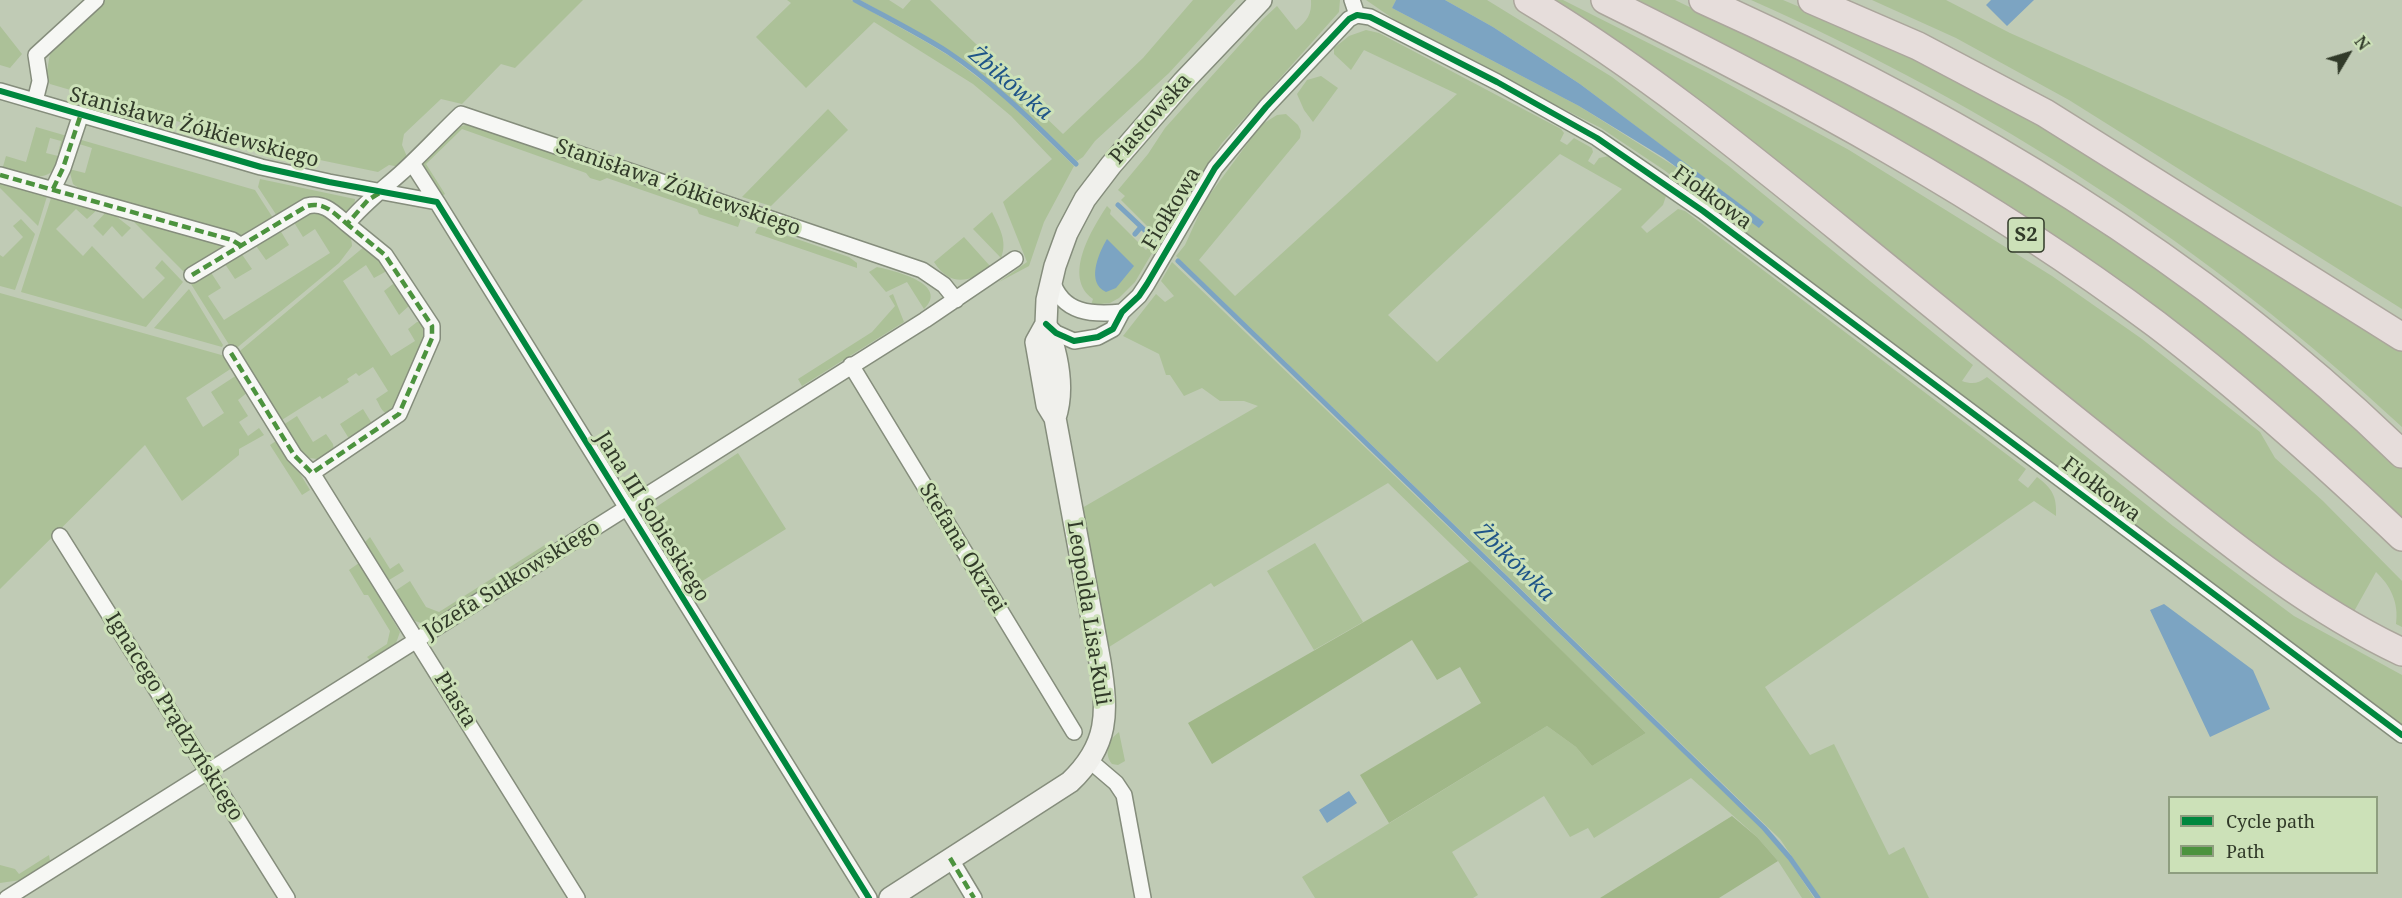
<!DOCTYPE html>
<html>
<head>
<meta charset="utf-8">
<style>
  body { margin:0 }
  #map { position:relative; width:2402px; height:898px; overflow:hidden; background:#c0cbb5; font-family:"Noto Serif",serif }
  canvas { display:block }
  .legend { position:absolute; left:2168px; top:796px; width:210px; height:78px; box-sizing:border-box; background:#cce1b8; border:2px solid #8e9e7f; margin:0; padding:8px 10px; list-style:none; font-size:18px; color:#313a29 }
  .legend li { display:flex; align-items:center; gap:12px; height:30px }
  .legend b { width:30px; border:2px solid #8e9e7f }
  .north { position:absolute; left:2318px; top:24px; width:60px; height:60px; -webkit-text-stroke:4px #cce1b8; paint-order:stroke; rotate:52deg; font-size:16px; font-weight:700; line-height:24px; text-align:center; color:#313a29 }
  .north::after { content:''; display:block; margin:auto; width:21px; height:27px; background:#313a29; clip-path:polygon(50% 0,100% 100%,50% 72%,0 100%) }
</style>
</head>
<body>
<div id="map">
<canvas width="2402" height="898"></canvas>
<ul class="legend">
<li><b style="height:8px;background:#00873e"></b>Cycle path</li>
<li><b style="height:8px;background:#4c933e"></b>Path</li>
</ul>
<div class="north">N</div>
</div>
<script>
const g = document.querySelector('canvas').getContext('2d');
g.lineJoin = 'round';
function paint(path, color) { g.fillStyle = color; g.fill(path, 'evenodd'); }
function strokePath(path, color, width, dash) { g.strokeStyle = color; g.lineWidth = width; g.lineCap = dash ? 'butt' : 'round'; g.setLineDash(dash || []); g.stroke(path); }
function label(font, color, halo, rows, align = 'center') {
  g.font = font + ' "Noto Serif",serif'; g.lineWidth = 6; g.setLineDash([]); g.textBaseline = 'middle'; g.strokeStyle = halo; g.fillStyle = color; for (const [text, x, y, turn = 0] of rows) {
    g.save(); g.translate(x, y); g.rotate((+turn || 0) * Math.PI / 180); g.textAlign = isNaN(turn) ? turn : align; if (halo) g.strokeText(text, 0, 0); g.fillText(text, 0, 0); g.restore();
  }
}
paint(new Path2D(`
  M103,0H583L515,68L501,64L462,104L441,99L404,134L402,145L408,159L400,167L389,165L378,172L286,153L50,84L46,77L51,48Z
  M787,0H851L926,42L951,57L1001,95L1074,166L1044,222L1029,266L999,282L1027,262L1003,202L1052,159L1011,116L973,84L874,22L806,88L756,37L791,3Z
  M860,0H889L903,9L911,0H930L1021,87L1018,91L1063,134L1143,58L1193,0H1236L1169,73L1095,141L1083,157L1077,161C1041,127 1006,93 967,64C934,39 896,20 860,0Z
  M1311,0H1340L1339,12L1222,143L1181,204L1135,282L1119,298L1110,303L1091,305L1093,299C1062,277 1092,229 1107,206L1111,210L1110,214L1146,250L1157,236L1121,200L1125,196L1118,190L1148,154L1165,128L1263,19L1277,6L1296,30C1307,21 1312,14 1311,0Z
  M1366,0H1396L1392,8L1579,106L1763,222L1580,84L1493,27L1445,0H1487L1612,77L1730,167L1973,365L1962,381C1973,385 1979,383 1987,377L2173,526L2294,616L2402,675V727L2167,552L1664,170L1601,128L1414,33Z
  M1549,0H1563L1708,73L1849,150L2052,276L2142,339L2260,432L2275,458L2323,501L2402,581V627L2396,624C2399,603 2391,586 2376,572L2352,615L2313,590Z
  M1633,0H1675L1920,119L2041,190L2161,270L2284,364L2402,468V520L2332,454L2269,399Z
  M1751,0H1783L1826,18L1946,74L2000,103L2066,140L2402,350V427C2211,249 1990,105 1751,0Z
  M1872,0H1946L2010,33L2402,207V309L2069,100L1956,38Z
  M0,26L22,54L10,68L0,65Z
  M1366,30L1379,33L1561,129L1564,133L1560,141L1567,145L1574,138L1592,148L1593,152L1588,161L1594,165L1599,158L1609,156L1666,196L1663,205L1641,227L1647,233L1678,209L1685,211L2026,469L2018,480L2028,488L2037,477C2052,488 2057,496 2056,516L2034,501L1765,687L1810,755L1834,744L1889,855L1904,847L1929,898H1820L1780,839L1176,256L1185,245L1205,201L1261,125L1277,115L1286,114L1298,125L1301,131L1300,138L1199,260L1235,296L1457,94L1364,50L1351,70L1334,54V48L1349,36ZM1560,154L1622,189L1437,362L1388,315Z
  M1321,76L1338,88L1313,122L1304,110L1297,94L1307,80Z
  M828,109L848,130L771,206L742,197Z
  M470,124L742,216L738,227L699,214L697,209L607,178L600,181L590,178L586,173L462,129L426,164L445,194L442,196L426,173L422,162C436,147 448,127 470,124Z
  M36,127L67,136L62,156L58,154L61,141L50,138L46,153L62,157C52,186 24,176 2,170L6,156L26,162Z
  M78,139L255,190L273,218L240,237L84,192L73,184L69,169L85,173L92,148L76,143Z
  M260,179L355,199L354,208L346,213C319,190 306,204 277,216L258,187Z
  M0,180L48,193L38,226L0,188Z
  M52,195L98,209L87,219L76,209L56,229L83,256L92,246L143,299L165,278L155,268L162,260L183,282L146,327L21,292Z
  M108,210L131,228L122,237L112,226L103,236L93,226Z
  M310,212C326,214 353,228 352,246L339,263L233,351L191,284L192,280L210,271L221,288L208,296L224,320L330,253L315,229L303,237L292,219Z
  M992,212C999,227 1008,241 1001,258L973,229Z
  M136,218L227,246L185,273L134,222Z
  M21,219L35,234L15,290L0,286V255L3,257L23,237L13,226Z
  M758,227H762L849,257L857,263V268L755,233Z
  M280,230L289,245L266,260L254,243Z
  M964,237L990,266V269C968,282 950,287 934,262Z
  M365,246L387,266L385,272L374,278L366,265L343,281L391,356L415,341L408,329L417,322H422L427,336L398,403L389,415C381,412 380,405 376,399L388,391L373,367L359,376L356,373L347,379L349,382L322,399L320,396L277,423L235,355Z
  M241,253L252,269L235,279L225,264Z
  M1172,262L1765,831L1787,857L1814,898H1802L1778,861L1757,837L1691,778L1594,838L1588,828L1570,837L1544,796L1452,852L1478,895L1473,898H1315L1302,877L1547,726L1576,747L1592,766L1646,733L1388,483L1214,587L1211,583L1109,647L1082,508L1258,406L1244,401H1220L1202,388L1184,396L1170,375H1166L1159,354L1123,336L1156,294L1165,302L1174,296L1161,281Z
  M877,267C895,271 950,284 924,309L907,282L886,292L869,272Z
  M393,284L398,285L411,304L399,315L384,291Z
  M189,289L223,345L222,347L154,328Z
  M0,293L225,356L232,368L186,398L203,427L224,413L211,392L237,375L248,392L238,400L248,416L239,422L248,436L259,428L264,435L239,449V455L182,501L145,445L0,589Z
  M893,294L904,322L802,386L798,379L872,332L895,306L889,296Z
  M363,409L371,422L370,427L352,438L348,437L340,424Z
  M297,416L313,442L326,434L333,444L334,450L317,459L302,457L280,427Z
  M279,439L310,490L302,495L270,445Z
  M738,453L786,529L691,588L647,517V513Z
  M370,537L390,569L399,563L404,571L389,580L365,542Z
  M551,541L552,545L429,622L424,624L415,621L395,591L410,581L426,607L439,612Z
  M1315,543L1363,622L1314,650L1267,571Z
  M359,563L400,632L396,643L370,660L367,657L387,644L390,631L368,595H364L349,570Z
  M1119,732L1125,761L1118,765L1112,764C1103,753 1109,739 1119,732Z
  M49,855L50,861L21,880L0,883V865L15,869L19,874Z`), '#acc198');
paint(new Path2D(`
  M1470,561L1646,733L1592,766L1576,747L1547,726L1389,823L1360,775L1481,703L1460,667L1437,680L1412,640L1212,764L1188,723Z
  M1732,816L1757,837L1778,861L1719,898H1600Z`), '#a0b788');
paint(new Path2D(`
  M1396,0H1445L1493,27L1580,84L1764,222L1759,228L1664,158L1579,106L1392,8Z
  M1991,0H2034L2007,26L1986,5Z
  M1107,239L1134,266L1116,288L1106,292C1086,283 1098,254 1107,239Z
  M2164,604L2253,670L2270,709L2210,737L2150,610Z
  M1349,791L1357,803L1327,823L1319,810Z`), '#7ca4c2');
strokePath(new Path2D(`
  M855,0C886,17 918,33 948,52C995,83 1035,124 1076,164
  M1118,205L1154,239
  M1135,234L1141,227
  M1178,261L1764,828L1790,858L1818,898`), '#7ca4c2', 5);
const street = new Path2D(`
  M1352,0L1357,15
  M0,91L261,167L329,182L437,202L869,898
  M35,101L40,81L36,55L96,0
  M412,163L437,202
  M0,175L232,240L240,245
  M53,189L63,168L81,114
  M192,275L307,206C324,201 335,214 347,224C363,204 382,190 401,173C422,154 441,133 461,114L922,270L944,285L956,300
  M1052,280C1062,314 1093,315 1122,312
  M1046,324L1056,333L1074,341L1098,337L1113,329L1122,312L1139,296L1147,284L1215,168L1266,107L1349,19L1357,15L1370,17L1497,82L1597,138L1703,211L2402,735
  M231,353L294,455L312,473L577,898
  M851,365L1074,732
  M312,473L399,414L432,338V326L385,255L347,224
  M60,536L287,898
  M1089,760L1116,783L1124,795L1143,898
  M950,858L974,898
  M7,898L925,320L1015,259`);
const secondary = new Path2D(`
  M1046,324C1057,353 1065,388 1055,418
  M890,898L1070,782C1109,745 1108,713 1100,662L1055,418L1047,405L1036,342L1046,324L1047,300L1055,266L1067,233L1085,199L1111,165L1183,82L1261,0`);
const highway = new Path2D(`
  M1528,0C1640,67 1741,149 1842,231C1934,306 2026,381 2119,455C2209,526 2298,603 2402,652
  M1605,0C1796,94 1985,196 2156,324C2243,390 2323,462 2402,537
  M1703,0C1957,114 2202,259 2402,454
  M1812,0L1918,46L2045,113L2402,337`);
strokePath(street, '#858d7c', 18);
strokePath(secondary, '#858d7c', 24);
strokePath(highway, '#aba69c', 30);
strokePath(street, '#f6f7f4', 15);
strokePath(secondary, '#f0f0ec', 21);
strokePath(highway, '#e6dddb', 27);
strokePath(new Path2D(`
  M0,175L232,240L240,245
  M53,189L63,168L81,114
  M192,275L307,206C324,201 335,214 347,224L368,200L381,192
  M231,353L294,455L312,473L399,414L432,338V326L385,255L347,224
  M950,858L974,898`), '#4c933e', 4.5, [9, 4.5]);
strokePath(new Path2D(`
  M0,91L261,167L329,182L437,202L869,898
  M1046,324L1056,333L1074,341L1098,337L1113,329L1122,312L1139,296L1147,284L1215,168L1266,107L1349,19L1357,15L1370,17L1497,82L1597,138L1703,211L2402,735`), '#00873e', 6);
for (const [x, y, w] of [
  [2026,235,36]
]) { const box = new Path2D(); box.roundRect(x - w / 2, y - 17, w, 34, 4.5); g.fillStyle = '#cce1b8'; g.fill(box); strokePath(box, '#313a29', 1.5); }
label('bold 20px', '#313a29', null, [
  ["S2",2026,235]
]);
label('21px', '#313a29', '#cce1b8', [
  ["Piastowska",1151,119,-49],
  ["Stanisława Żółkiewskiego",194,128,15],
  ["Stanisława Żółkiewskiego",678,188,19],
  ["Fiołkowa",1712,198,36],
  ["Fiołkowa",1172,209,-59],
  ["Fiołkowa",2101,490,37],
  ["Jana III Sobieskiego",652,517,58],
  ["Stefana Okrzei",962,548,59],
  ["Józefa Sułkowskiego",512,580,-32],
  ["Leopolda Lisa-Kuli",1088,613,81],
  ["Piasta",455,700,58],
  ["Ignacego Prądzyńskiego",174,717,58]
]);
label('italic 22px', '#1e5488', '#cce1b8', [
  ["Żbikówka",1010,84,40],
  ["Żbikówka",1514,563,44]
]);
</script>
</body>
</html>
